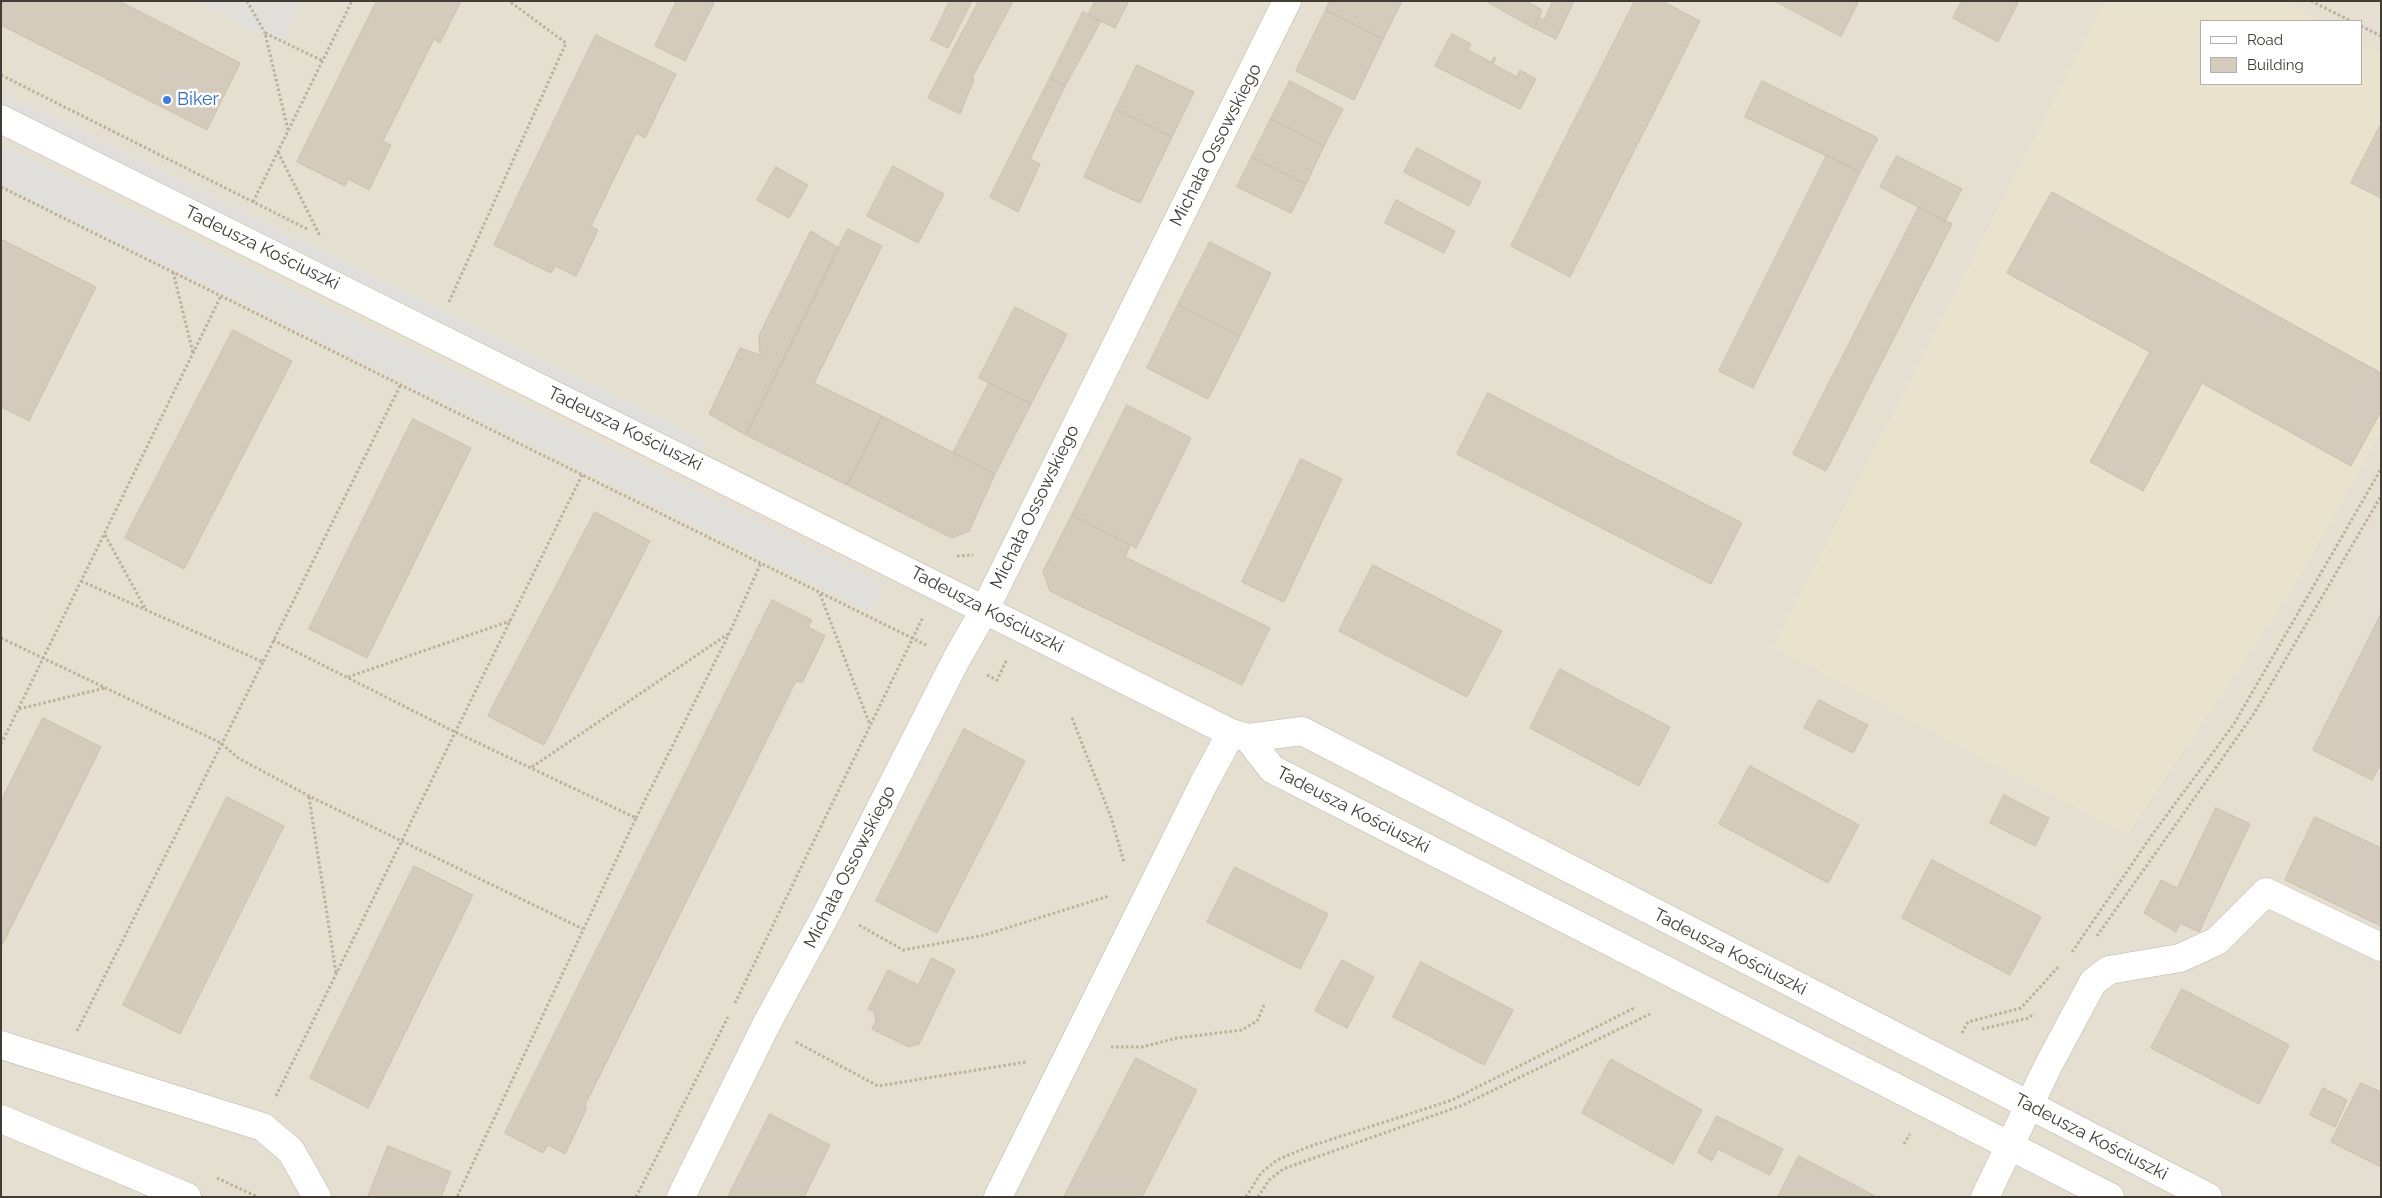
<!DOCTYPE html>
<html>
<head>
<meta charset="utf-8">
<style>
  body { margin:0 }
  #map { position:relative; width:2382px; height:1198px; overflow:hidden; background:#f1ede3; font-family:Raleway,sans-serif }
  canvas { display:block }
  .frame { position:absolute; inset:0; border:2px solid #423d34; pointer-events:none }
  .legend { position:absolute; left:2200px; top:20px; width:162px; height:65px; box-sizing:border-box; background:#fff; border:1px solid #b3b1ae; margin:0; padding:6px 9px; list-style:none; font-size:15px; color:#423d34 }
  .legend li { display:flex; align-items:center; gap:10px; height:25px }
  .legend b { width:25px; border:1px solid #b3b1ae }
</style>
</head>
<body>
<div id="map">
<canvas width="2382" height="1198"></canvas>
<div class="frame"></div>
<ul class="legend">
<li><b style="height:6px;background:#fff"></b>Road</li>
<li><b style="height:14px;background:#d4cbbc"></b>Building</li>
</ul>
</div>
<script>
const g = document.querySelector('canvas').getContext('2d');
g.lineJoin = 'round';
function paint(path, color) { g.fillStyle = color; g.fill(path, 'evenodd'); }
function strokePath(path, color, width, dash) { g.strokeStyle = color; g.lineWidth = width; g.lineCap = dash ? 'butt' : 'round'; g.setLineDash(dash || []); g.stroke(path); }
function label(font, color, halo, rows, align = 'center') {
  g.font = font + ' Raleway,sans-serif'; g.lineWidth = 5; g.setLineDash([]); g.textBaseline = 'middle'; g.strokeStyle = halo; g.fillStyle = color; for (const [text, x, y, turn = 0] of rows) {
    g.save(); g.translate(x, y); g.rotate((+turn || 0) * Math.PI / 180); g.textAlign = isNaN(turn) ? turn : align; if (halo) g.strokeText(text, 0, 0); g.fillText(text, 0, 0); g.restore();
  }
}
paint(new Path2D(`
  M1,1H2381V1197H1ZM2201,21H2361V84H2201Z`), '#e4dfd1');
paint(new Path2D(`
  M2105,1H2283L2320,21H2201V84H2361V43L2381,54V432L2299,578L2127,835L1773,647Z`), '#e9e2cd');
paint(new Path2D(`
  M200,1H300L279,44Z
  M1,92L705,441L694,463L1,119Z
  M1,145L884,583L870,611L1,184Z`), '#e1dfdc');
const building = new Path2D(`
  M1,1H119L240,63L207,130L1,25Z
  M377,1H461L440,43L434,39L383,141L391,145L369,190L348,179L345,186L297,162Z
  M677,1H715L685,61L655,46Z
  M950,1H972L948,48L931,40Z
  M979,1H1013L972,78L974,79L960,114L928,98Z
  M1095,1H1129L1115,28L1088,15Z
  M1330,1H1402L1383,39L1326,10Z
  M1486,1H1526L1542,10L1534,28Z
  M1553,1H1574L1556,39L1534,28L1539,17L1544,20Z
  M1635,1H1662L1700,21L1570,277L1511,246Z
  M1775,1H1859L1841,36Z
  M1962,1H2019L1998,42L1953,18Z
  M1326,10L1383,39L1354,100L1296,71Z
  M1083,12L1101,21L1065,86L1050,78Z
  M1452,34L1471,44L1468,50L1491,62L1494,57L1496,58L1493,64L1517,77L1520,70L1536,79L1520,109L1435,66Z
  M596,35L676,74L645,138L636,133L591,226L598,230L576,276L555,266L551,273L494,245Z
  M1137,65L1194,92L1172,137L1116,109Z
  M1050,78L1065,86L1030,159L1040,164L1018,212L990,197Z
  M1290,81L1343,109L1324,146L1271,119Z
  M1762,81L1878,138L1860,172L1745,117Z
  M1116,109L1172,137L1140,203L1084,177Z
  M1271,119L1324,146L1306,184L1252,157Z
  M2380,126H2381V198L2351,183Z
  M1417,148L1481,182L1469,206L1404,172Z
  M1827,155L1860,172L1753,388L1719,371Z
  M1897,156L1962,189L1945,221L1880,187Z
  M1252,157L1306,184L1291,213L1237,187Z
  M893,166L944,194L918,243L867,216Z
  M776,167L808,185L789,218L757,200Z
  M2052,192L2381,373V411L2351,466L2202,383L2143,491L2090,462L2150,352L2007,273Z
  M1396,200L1455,231L1444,253L1385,223Z
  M1919,207L1952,224L1826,471L1793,454Z
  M848,229L882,246L814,383L882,416L847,485L746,435Z
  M811,231L839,248L746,435L709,414L740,348L760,355L759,336Z
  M1,239L96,287L29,421L1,407Z
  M1210,242L1271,273L1240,336L1178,305Z
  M1178,305L1240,336L1208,399L1147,368Z
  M1015,307L1067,334L1031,404L979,378Z
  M233,330L292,361L184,569L125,538Z
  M989,383L1031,404L995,474L953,453Z
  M1488,393L1742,523L1711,584L1457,454Z
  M1127,405L1191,438L1136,548L1072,515Z
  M882,416L995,474L969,531L952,538L847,485Z
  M413,419L471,448L367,658L309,629Z
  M1301,459L1342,479L1284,602L1242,582Z
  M595,512L650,541L544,745L488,716Z
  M1072,515L1130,545L1125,557L1270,628L1242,685L1050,591L1043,572Z
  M1373,565L1502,631L1467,697L1339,631Z
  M772,600L812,620L808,627L825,636L802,683L796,681L584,1107L587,1108L565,1154L548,1145L543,1153L505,1133Z
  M2381,614V764L2372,780L2313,750Z
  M1560,669L1670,727L1639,786L1530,728Z
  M1819,700L1868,725L1853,753L1804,728Z
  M43,718L101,747L1,947V801Z
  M964,729L1025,761L937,933L876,901Z
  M1750,766L1859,825L1828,883L1719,824Z
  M2004,795L2049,818L2035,846L1990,823Z
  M227,797L284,826L180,1034L123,1005Z
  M2216,808L2250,824L2199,932L2180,923L2176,932L2144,913L2161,880L2177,888Z
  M2315,817L2381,848V926L2285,880Z
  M1932,860L2041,917L2010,975L1902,918Z
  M414,866L473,895L368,1108L310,1078Z
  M1235,867L1328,914L1300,969L1207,922Z
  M932,958L955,970L919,1044L909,1047L872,1029L876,1020L874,1012L868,1009L888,970L918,985Z
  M1342,960L1374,977L1347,1028L1315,1011Z
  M1421,962L1513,1010L1484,1065L1393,1017Z
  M2182,989L2289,1045L2259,1104L2151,1048Z
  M1136,1058L1197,1090L1142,1197H1064Z
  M1611,1059L1702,1110L1673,1164L1582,1113Z
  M2361,1083L2381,1092V1167L2331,1142Z
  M2323,1088L2347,1100L2335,1127L2310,1115Z
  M770,1114L830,1145L804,1197H728Z
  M1717,1116L1783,1149L1770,1175L1718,1149L1712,1161L1698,1153Z
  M388,1146L451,1172L441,1197H368Z
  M1799,1156L1877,1197H1778Z`);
paint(building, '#d4cbbc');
strokePath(building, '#ccc0ad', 1);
const minor = new Path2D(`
  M1,119L1231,733L1248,738L1302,731L2208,1197
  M1248,738L1272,769L2110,1197
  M1,1045L263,1127L291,1151L317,1197
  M1,1119L187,1197
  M681,1197L766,1025L829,909L956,660L985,609L1287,1
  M998,1197L1203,785L1231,733
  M1985,1197L2049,1064L2093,982L2109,970L2180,958L2217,941L2266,892L2381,947`);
strokePath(minor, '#beb7a9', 29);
strokePath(new Path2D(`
  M247,1L265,33
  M2311,1L2351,21
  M2361,26L2381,36
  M1,75L309,230
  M288,130L265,33L323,61
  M278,152L320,236
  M1,187L926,645
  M253,202L352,1
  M173,272L193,353
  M449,302L566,43L509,1
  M105,535L145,608
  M957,556L973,555
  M81,581L263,662L400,386
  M820,594L870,725
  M1,638L221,743L238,758L309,796L583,929
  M273,640L455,732L636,818L457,1197
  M987,675L997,680L1007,659
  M348,677L510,621
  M19,709L105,688
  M1072,718L1111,817L1124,862
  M1,744L221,296
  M532,767L728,634
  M309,797L336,973
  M636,818L729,634L761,563
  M859,925L903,950L985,935L1109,896
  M2097,936L2253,715L2381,496
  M2072,952L2152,835L2234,724L2381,469
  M735,1003L923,617
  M1982,1029L2029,1018L2034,1013
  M77,1031L263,662
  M1962,1033L1968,1022L2021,1008L2059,966
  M796,1042L878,1086L1026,1062
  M1111,1047H1142L1177,1038L1242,1030L1257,1021L1265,1003
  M276,1096L582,475
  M1904,1144L1910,1134
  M217,1178L258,1197
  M636,1197L728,1017
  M1246,1197L1261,1173L1277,1160L1308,1147L1452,1100L1636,1007
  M1258,1197L1269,1180L1283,1169L1463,1105L1650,1014`), '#bcb098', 3, [2.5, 2.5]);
strokePath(minor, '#fff', 28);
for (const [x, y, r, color] of [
  [167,100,5,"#3f7fe0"]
]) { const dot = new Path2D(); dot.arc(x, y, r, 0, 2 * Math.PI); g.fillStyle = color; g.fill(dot); strokePath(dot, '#fff', 2); }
label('18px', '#366cbe', '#fff', [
  ["Biker",177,100]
], 'left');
label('18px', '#423d34', '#fff', [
  ["Michała Ossowskiego",1216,145,-63],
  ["Tadeusza Kościuszki",262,248,26],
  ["Tadeusza Kościuszki",625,429,26],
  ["Michała Ossowskiego",1035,507,-64],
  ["Tadeusza Kościuszki",987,610,27],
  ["Tadeusza Kościuszki",1353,810,27],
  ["Michała Ossowskiego",850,867,-63],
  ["Tadeusza Kościuszki",1730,952,27],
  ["Tadeusza Kościuszki",2091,1137,27]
]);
</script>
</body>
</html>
